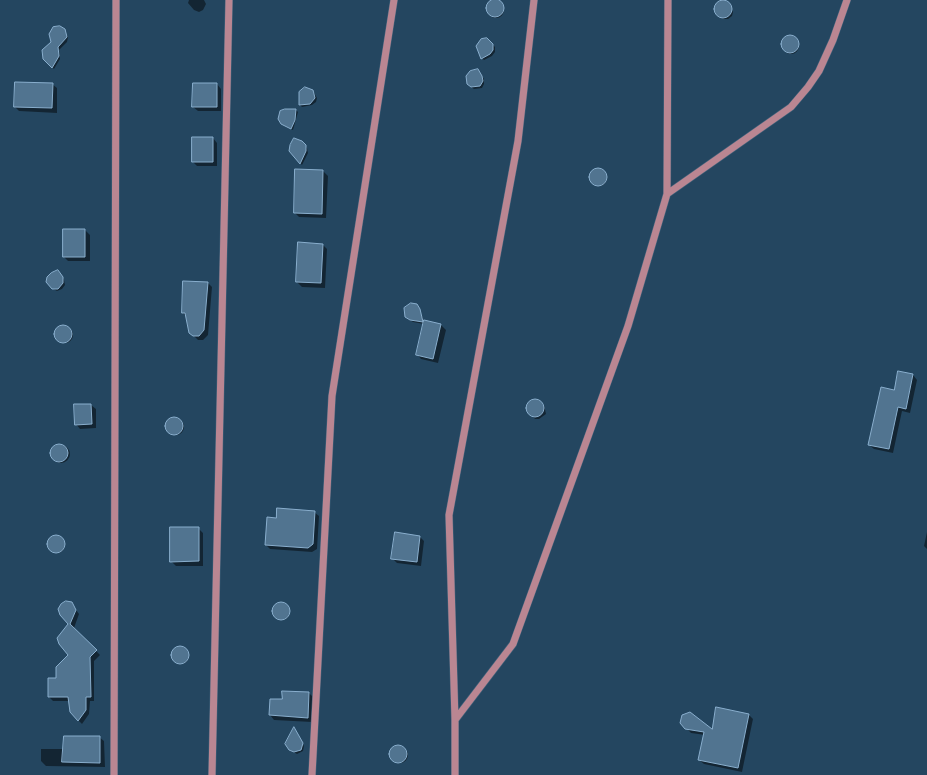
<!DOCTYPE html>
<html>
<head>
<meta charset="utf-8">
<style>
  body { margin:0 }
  canvas { display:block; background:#244660 }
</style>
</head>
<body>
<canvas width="927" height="775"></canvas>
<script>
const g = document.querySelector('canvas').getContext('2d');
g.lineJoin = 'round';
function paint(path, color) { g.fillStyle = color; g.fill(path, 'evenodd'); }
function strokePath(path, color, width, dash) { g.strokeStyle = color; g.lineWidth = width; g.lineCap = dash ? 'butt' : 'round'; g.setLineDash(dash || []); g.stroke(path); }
paint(new Path2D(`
  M189,0H204L206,4L203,10L199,12L194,10L188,3Z
  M720,0H724L733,12L732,16L728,19H723L715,11L716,6Z
  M488 10a8 8 0 1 1 16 0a8 8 0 1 1-16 0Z
  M64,30L68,37L67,42L59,50L60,59L54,69L44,58Z
  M783 46a8 8 0 1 1 16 0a8 8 0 1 1-16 0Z
  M487,39L495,47V52L492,56L484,60L482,58Z
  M478,70L484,79V84L482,88L474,89L470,86Z
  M52,84L57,88V113L19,111L15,107Z
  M217,84L221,89V111H198L193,107Z
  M301,90L313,91L317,98L316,102L312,105L302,107L300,105L299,95Z
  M283,110H296L298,112L293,130L282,124Z
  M213,138L217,143V166H197L193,162Z
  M301,142L307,148L308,153L302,165L291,153Z
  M591 178a8 8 0 1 1 16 0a8 8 0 1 1-16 0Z
  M323,171L328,176L326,218L299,217L295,213Z
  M85,230L90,235V261H68L64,257Z
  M323,245L327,249L325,288L302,287L297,282Z
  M60,273L64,280L65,285L62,289L57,291L50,287Z
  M208,283L212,287L208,335L203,340H198L190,332L187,317L183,313Z
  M418,307L424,321L441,325L446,330L438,363L421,359L417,354L424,324L413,322L408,319Z
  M57 335a8 8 0 1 1 16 0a8 8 0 1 1-16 0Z
  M913,375L917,380L910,413L902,411L893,453L874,449L869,445L895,391Z
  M538,400L544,405L546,414L539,419H535L527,410L529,402Z
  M75,405H91L96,409V428L80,429L76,424Z
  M168 427a8 8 0 1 1 16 0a8 8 0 1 1-16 0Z
  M52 454a9 9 0 1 1 18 0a9 9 0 1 1-18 0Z
  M314,512L319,516L317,549L312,552L270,549L266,545L277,519Z
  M198,528L203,533V566H176L171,561Z
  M927,532V549L924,546Z
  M49 545a8 8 0 1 1 16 0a8 8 0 1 1-16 0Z
  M420,537L424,541L421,566L397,563L392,558Z
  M71,603L79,614L74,628L100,655L94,661V701H90L89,714L82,724L78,720L70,701H53L49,697V679H57L70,655L69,623Z
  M274 612a8 8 0 1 1 16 0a8 8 0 1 1-16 0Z
  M173 656a8 8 0 1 1 16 0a8 8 0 1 1-16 0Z
  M283,692L309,693L314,698L312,722L274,720L270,715L283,700Z
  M749,715L753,719L742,772L704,764L699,760L705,735L691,733L681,722L712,731Z
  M294,729L304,746L303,751L297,754L290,750Z
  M99,737L104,741L105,767L46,766L41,761V749H64Z
  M392 755a8 8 0 1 1 16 0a8 8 0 1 1-16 0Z`), '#0007');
const building = new Path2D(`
  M486 8a9 9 0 1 1 18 0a9 9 0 1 1-18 0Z
  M714 9a9 9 0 1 1 18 0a9 9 0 1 1-18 0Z
  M60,26L65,29L67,37L58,47L59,56L52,68L43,59L42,50L51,42L49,34L53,27Z
  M781 44a9 9 0 1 1 18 0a9 9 0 1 1-18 0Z
  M487,38L493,44V50L490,54L481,59L476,46L481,39Z
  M478,69L482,76L483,81L480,86L471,87L467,84L466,76L470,71Z
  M15,82L53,83L52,108L14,107Z
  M193,83H217V107H192Z
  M305,87L313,90L315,98L310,104L299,105V92Z
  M285,109H296L295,120L291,129L281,124L278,119L280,111Z
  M192,137H213V162H192Z
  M294,138L302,141L306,145V151L300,164L289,151L290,145Z
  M589 177a9 9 0 1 1 18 0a9 9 0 1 1-18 0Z
  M295,169L323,170L322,214L294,213Z
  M63,229H85V257H63Z
  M298,242L323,244L321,283L296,282Z
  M58,270L63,277V283L58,289H52L46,282L47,277L51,273Z
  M183,281L208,282L204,330L199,336H193L189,333L185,313H182Z
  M411,303L417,304L420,309L423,322L410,320L405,317L404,308Z
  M424,320L441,324L433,359L416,355Z
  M54 334a9 9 0 1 1 18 0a9 9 0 1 1-18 0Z
  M898,371L913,374L906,409L898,407L889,449L868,445L881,387L894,390Z
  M526 408a9 9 0 1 1 18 0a9 9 0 1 1-18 0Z
  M74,404H91L92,424L75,425Z
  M165 426a9 9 0 1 1 18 0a9 9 0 1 1-18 0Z
  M50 453a9 9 0 1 1 18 0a9 9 0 1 1-18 0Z
  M277,508L315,511L313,544L308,548L265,545L267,517L276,518Z
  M170,527H199V561L170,562Z
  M395,532L420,536L417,562L391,559Z
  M47 544a9 9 0 1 1 18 0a9 9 0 1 1-18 0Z
  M66,601L72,602L76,610L70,624L97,650L90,657L91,697H86V710L78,721L70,712L68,697H48V678H56V667L68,655L59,644L57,638L68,624L60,615L58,609L61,604Z
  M272 611a9 9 0 1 1 18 0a9 9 0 1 1-18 0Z
  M171 655a9 9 0 1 1 18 0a9 9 0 1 1-18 0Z
  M282,691L309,692L308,718L269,715L270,699H282Z
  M716,707L749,714L738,768L698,760L704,732L685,729L680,723L682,715L690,712L712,729Z
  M294,727L303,743L301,750L294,752L289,750L285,744Z
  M64,736H100V763L62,762Z
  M389 754a9 9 0 1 1 18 0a9 9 0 1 1-18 0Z`);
paint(building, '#517490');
strokePath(building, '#89aecd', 1);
const minor = new Path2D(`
  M667,194L668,0
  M455,720L449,515L518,141L534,0
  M114,775L116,0
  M212,775L229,0
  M312,775L332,396L394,0
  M455,775V720L513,644L628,326L667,194L791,107L808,87L819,71L833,40L847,0`);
strokePath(minor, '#44647c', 8);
strokePath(minor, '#ba8692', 7);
</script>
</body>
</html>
